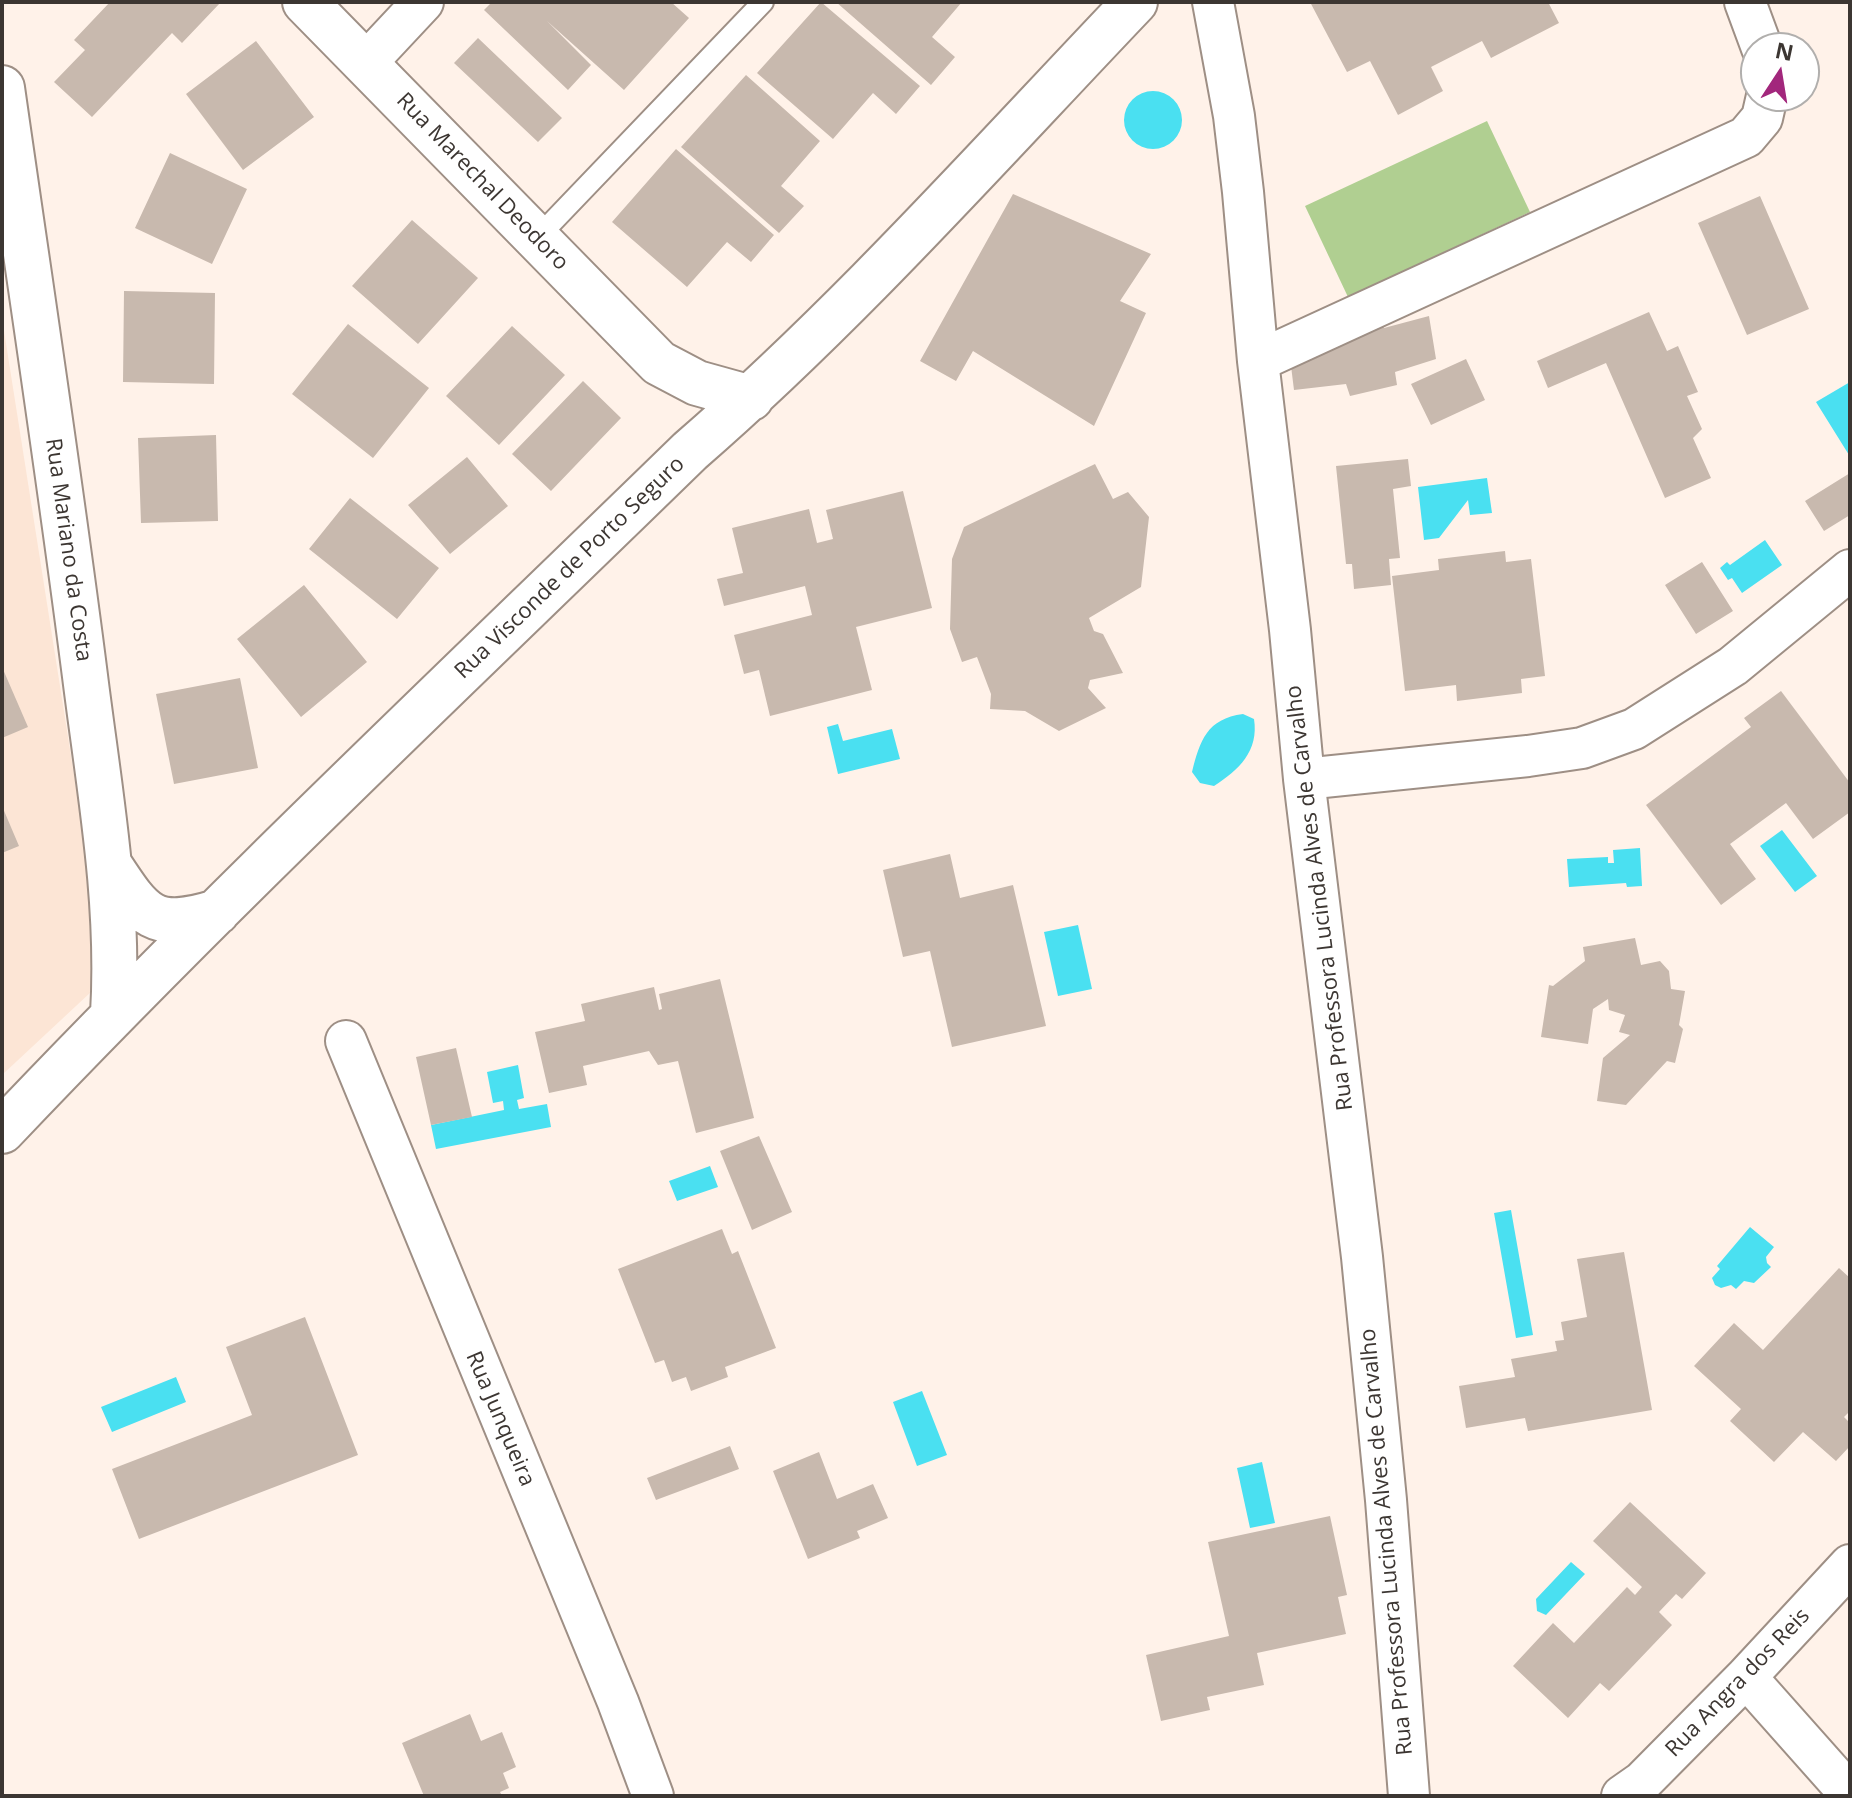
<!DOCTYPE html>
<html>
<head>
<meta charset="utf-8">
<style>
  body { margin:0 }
  #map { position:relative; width:1852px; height:1798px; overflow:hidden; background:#fff2e9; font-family:"Open Sans",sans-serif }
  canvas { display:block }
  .frame { position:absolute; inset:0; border:4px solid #3c3632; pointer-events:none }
  .north { position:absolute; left:1740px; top:32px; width:80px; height:80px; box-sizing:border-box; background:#fff; border:2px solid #b1afad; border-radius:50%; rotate:12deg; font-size:22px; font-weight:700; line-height:32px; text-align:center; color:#3c3632 }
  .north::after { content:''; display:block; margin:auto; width:28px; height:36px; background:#a2277c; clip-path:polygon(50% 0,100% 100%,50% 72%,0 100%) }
</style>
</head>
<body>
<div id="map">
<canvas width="1852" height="1798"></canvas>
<div class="frame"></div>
<div class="north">N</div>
</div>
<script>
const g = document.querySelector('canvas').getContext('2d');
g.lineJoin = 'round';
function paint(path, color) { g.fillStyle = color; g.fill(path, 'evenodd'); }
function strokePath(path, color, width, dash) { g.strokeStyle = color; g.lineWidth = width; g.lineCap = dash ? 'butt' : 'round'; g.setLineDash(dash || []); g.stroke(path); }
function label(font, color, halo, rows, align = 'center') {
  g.font = font + ' "Open Sans",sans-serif'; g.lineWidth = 6; g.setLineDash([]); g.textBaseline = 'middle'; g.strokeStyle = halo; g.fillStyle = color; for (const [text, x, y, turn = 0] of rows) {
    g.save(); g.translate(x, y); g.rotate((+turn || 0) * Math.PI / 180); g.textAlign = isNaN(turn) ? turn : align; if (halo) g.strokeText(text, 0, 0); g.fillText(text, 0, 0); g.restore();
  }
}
paint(new Path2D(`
  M2,318L106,978L2,1075Z`), '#fce5d5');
paint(new Path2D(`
  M1487,121L1530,212L1348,297L1305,206Z`), '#b0cf91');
paint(new Path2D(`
  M1124 120a29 29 0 1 1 58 0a29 29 0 1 1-58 0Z
  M1850,382V455H1849L1816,402Z
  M1487,478L1492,513L1470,515L1468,500L1439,538L1424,540L1418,487Z
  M1765,540L1782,565L1742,593L1732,578L1728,580L1720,568L1727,562L1730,565Z
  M1243,714L1254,719C1259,751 1239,770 1214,786L1200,783L1192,772C1200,740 1207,719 1243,714Z
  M838,724L843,741L892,729L900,759L838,774L827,727Z
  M1782,830L1817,876L1795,892L1760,846Z
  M1640,848L1642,886L1627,887L1626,883L1569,887L1567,859L1608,857V863H1614L1613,850Z
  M1078,925L1092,989L1058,996L1044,932Z
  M518,1065L524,1098L517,1100L519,1109L547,1104L551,1127L436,1149L431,1125L504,1110L503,1101L493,1103L487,1072Z
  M710,1166L718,1187L677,1201L669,1181Z
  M1511,1210L1533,1335L1516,1338L1494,1213Z
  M1750,1227L1774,1247L1766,1257L1767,1263L1771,1267L1754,1283L1744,1281L1736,1289L1731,1285L1721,1288L1715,1285L1712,1278L1720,1269L1717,1266Z
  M176,1377L186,1402L112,1432L101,1407Z
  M922,1391L947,1455L917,1466L893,1402Z
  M1262,1462L1275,1523L1250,1528L1237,1468Z
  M1571,1562L1585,1574L1546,1615L1537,1611L1536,1599Z`), '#4ae0f1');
paint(new Path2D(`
  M110,2H221L182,43L172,33L92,117L54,82L85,50L74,40Z
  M492,2H671L689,18L624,90L547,21L591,65L568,90L484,10Z
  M821,2L920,86L896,114L873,93L833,139L757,73Z
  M836,2H962L932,37L955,57L931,85Z
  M1310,2H1548L1559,23L1491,58L1482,41L1431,67L1443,91L1398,115L1370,61L1347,72Z
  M478,38L562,118L538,142L454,63Z
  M256,41L314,117L243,170L186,94Z
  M746,75L820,141L781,186L804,206L779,233L681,147Z
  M676,149L774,235L751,262L727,242L687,287L612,222Z
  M170,153L247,189L212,264L135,228Z
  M1013,194L1151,254L1120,301L1146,313L1094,426L973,351L956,381L920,361Z
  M1760,196L1809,309L1747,335L1698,223Z
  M412,220L478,278L418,344L352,286Z
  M124,291L215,293L214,384L123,382Z
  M1649,312L1667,351L1678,346L1698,392L1687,396L1702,429L1693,438L1711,478L1665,498L1606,363L1548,388L1537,361Z
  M1382,316L1384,328L1429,316L1436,359L1395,372L1397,385L1350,396L1346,384L1294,390L1289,350Z
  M348,324L429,388L373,458L292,394Z
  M512,326L565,375L499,445L446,396Z
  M1466,359L1485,400L1431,425L1411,384Z
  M583,381L621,418L551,491L512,454Z
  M216,435L218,521L141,523L138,438Z
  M467,457L508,506L450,554L408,505Z
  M1408,459L1411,486L1393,489L1400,558L1389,559L1391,585L1354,589L1352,564H1346L1336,466Z
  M1095,464L1113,499L1128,492L1149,517L1141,587L1089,618L1094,631L1103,634L1123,673L1090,680L1088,688L1106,708L1059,731L1025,711L990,709L991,694L977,657L962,662L950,629L952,559L964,527Z
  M1850,473V515L1824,531L1805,501Z
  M903,491L932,608L856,627L872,690L770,716L759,670L744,674L734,635L812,615L805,586L724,606L717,579L743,573L732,528L809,509L817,543L833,539L826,510Z
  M350,498L439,568L397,619L309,549Z
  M1505,551L1506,562L1531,559L1545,676L1521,679L1522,693L1457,701L1456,685L1405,691L1392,576L1439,570L1438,559Z
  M1702,562L1733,611L1696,634L1665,585Z
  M304,585L367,662L301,717L237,639Z
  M2,667L28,727L2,738Z
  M240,678L258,768L174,784L156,694Z
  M1781,691L1850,783V812L1813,839L1786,803L1730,844L1756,879L1721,905L1646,805L1751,727L1744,718Z
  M2,806L19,846L2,853Z
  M950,854L960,898L1013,885L1046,1026L952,1047L930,951L903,957L883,870Z
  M1635,938L1641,965L1660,961L1669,971L1671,989L1685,991L1679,1025L1683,1029L1675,1063L1667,1061L1626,1105L1597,1101L1603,1058L1630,1035L1619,1032L1625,1015L1609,1010L1608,999L1593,1009L1588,1044L1541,1037L1549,985L1553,986L1585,961L1583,947Z
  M720,979L754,1118L696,1133L678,1061L658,1065L649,1051L583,1066L587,1085L549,1093L535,1032L585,1021L581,1004L654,987L659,1010L662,1009L659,994Z
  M456,1048L472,1117L431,1125L416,1057Z
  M759,1136L792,1212L752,1230L720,1151Z
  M722,1229L732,1254L738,1251L776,1348L725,1367L728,1377L691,1391L686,1377L672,1382L664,1360L655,1363L618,1269Z
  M1624,1252L1652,1410L1528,1431L1525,1418L1466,1428L1459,1386L1515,1377L1511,1359L1557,1351L1555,1341L1564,1340L1561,1322L1587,1317L1577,1259Z
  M1839,1268L1850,1278V1411L1844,1417L1850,1423V1446L1836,1461L1803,1432L1774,1462L1730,1421L1741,1409L1694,1366L1734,1323L1763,1350Z
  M305,1317L358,1455L139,1539L112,1469L252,1415L226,1347Z
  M730,1446L739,1469L656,1500L647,1478Z
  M819,1452L837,1499L873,1484L888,1518L857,1531L860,1538L808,1559L773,1471Z
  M1630,1502L1706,1573L1682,1599L1676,1594L1659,1612L1672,1625L1609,1691L1600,1683L1568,1718L1513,1666L1553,1623L1574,1643L1627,1587L1635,1595L1642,1587L1593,1541Z
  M1330,1516L1347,1595L1338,1597L1346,1634L1257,1653L1264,1685L1207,1697L1210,1710L1161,1721L1146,1655L1229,1636L1208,1542Z
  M470,1714L481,1741L502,1732L516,1767L503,1773L509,1788L500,1792L502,1796H424L402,1743Z`), '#c8b9ae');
const lane = new Path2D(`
  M537,238L763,2`);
const street = new Path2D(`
  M1213,2L1234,116L1243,192L1258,361L1290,630L1304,779L1362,1257L1386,1500L1409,1796
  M1745,2L1762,48
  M365,64L423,2
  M1258,361L1746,137L1762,118L1767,96
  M1304,779L1528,756L1582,748L1634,729L1733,666L1850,570
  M346,1041L618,1702L653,1796
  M1746,1677L1850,1794
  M1622,1796L1642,1782L1746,1677L1850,1565`);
const secondary = new Path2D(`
  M305,2L659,363L697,383L751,398
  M2,88C30,284 60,480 85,676C99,788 120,901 113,1014
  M109,864C143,916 153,932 217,912
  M2,1131C224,897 459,676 690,451C849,313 990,154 1135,2`);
strokePath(lane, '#9e8f85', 24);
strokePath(street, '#9e8f85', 44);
strokePath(secondary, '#9e8f85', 48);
strokePath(lane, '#fff', 20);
strokePath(street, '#fff', 40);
strokePath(secondary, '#fff', 44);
label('22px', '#3c3632', '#fff', [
  ["Rua Marechal Deodoro",482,182,46],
  ["Rua Mariano da Costa",68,550,82],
  ["Rua Visconde de Porto Seguro",570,568,-44],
  ["Rua Professora Lucinda Alves de Carvalho",1320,898,-97],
  ["Rua Junqueira",500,1419,67],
  ["Rua Professora Lucinda Alves de Carvalho",1387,1542,-95],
  ["Rua Angra dos Reis",1738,1683,-46]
]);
</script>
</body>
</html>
